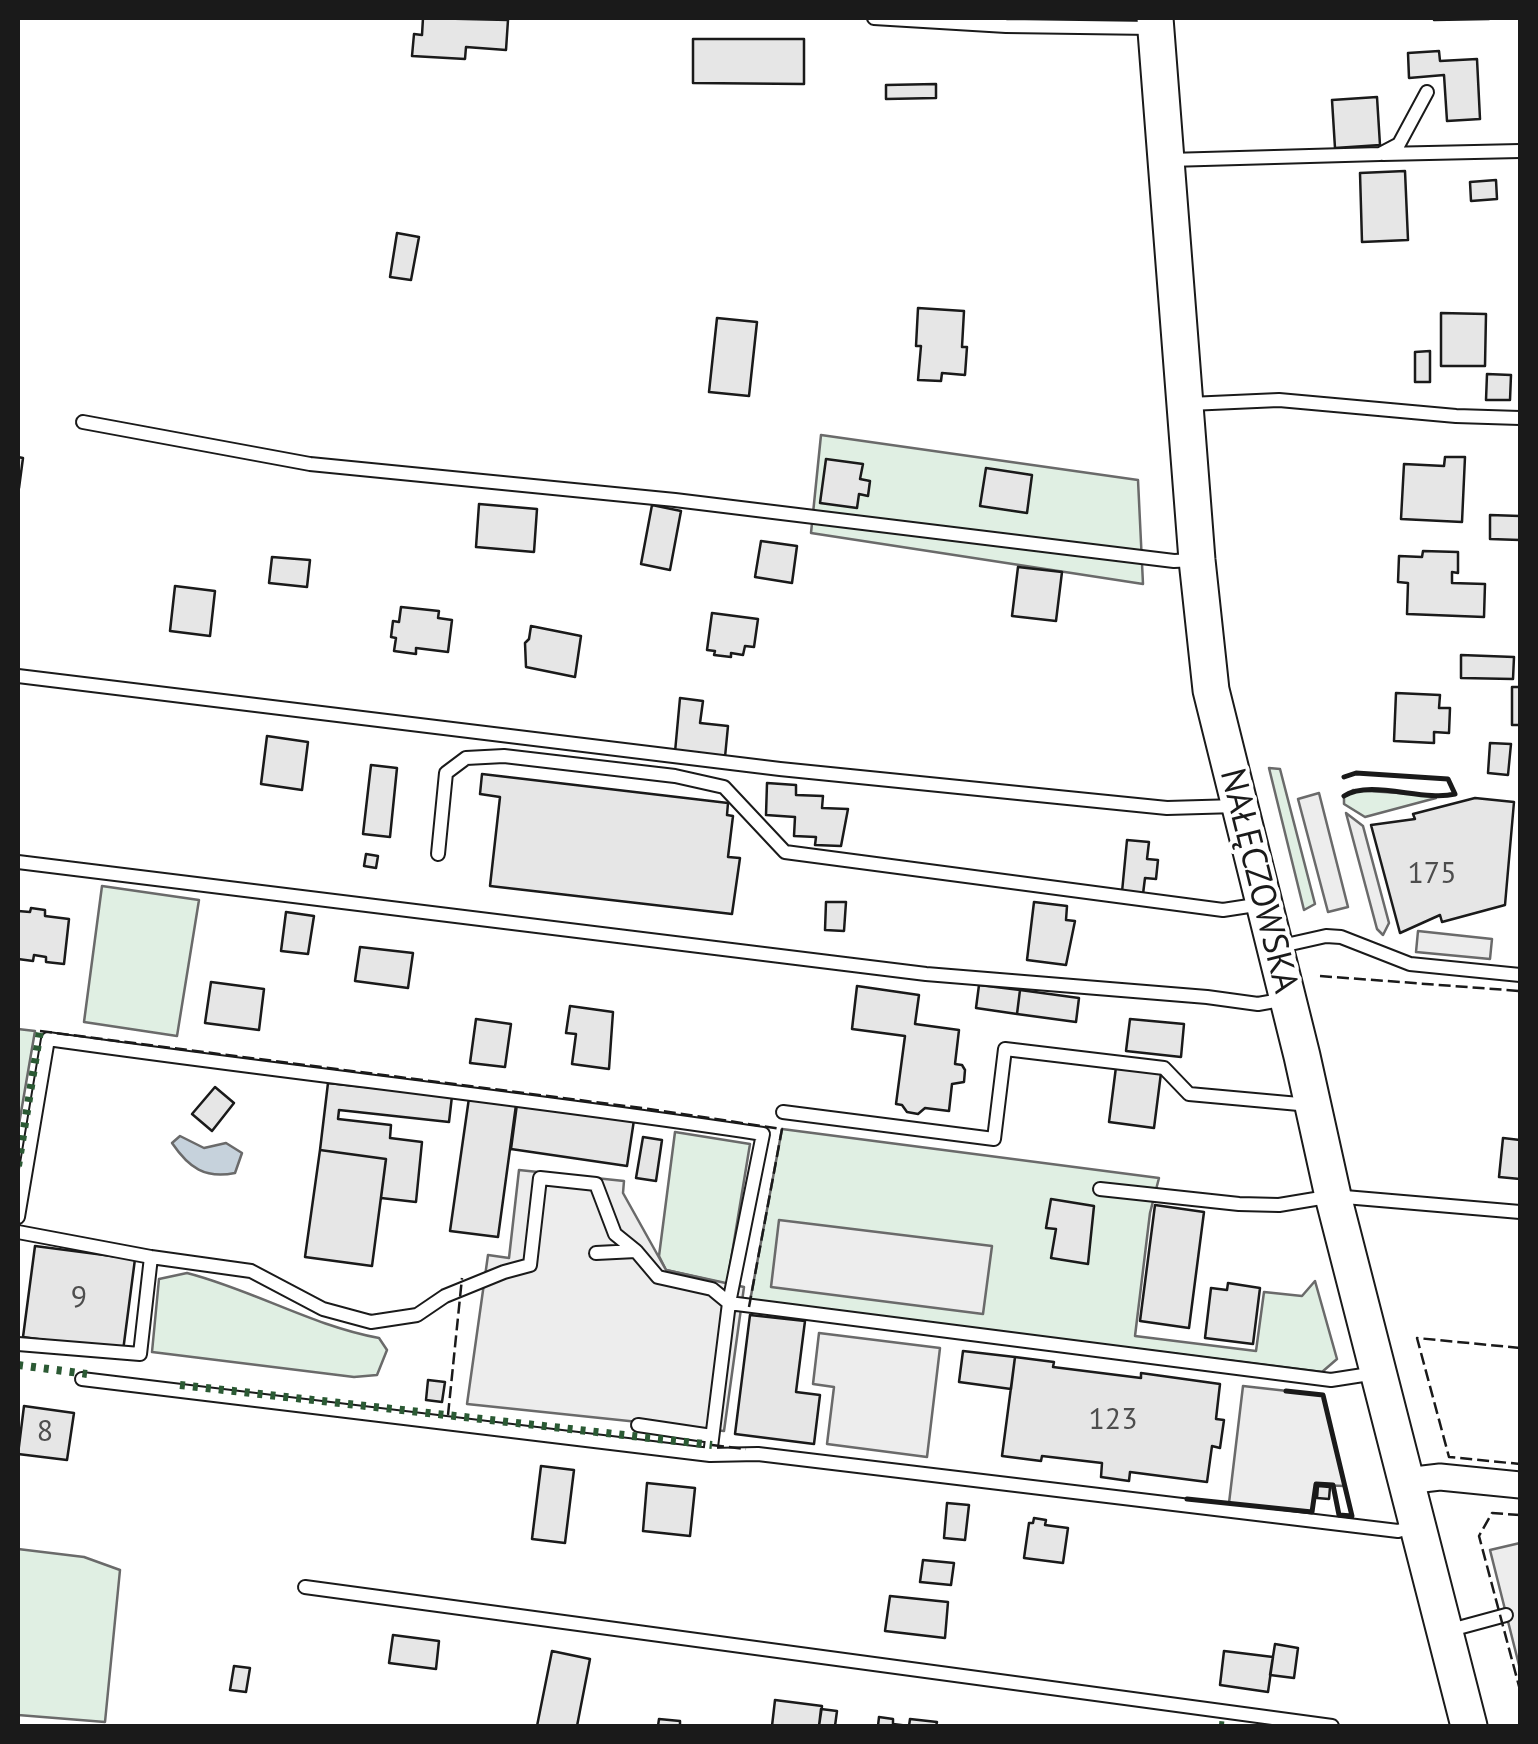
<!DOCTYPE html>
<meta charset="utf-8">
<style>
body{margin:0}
#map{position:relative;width:1538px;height:1744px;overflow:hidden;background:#fff;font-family:"PT Sans",sans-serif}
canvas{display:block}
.frame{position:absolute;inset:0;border:20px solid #1a1a1a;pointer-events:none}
</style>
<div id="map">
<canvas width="1538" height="1744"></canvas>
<div class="frame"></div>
</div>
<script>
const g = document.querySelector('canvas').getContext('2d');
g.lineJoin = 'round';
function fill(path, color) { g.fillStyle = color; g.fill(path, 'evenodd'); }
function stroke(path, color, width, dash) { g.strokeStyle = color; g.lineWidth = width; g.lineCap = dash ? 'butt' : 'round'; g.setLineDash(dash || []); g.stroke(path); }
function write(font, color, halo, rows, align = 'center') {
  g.font = font + ' "PT Sans",sans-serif'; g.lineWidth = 8; g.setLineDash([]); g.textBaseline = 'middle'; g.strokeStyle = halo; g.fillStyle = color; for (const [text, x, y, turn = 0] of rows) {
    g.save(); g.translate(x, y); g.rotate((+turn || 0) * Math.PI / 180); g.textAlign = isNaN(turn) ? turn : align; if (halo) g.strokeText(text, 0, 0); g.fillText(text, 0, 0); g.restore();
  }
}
const green = new Path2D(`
 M821,435l317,45 5,104 -332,-51z
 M1269,768l11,1 35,135 -11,6z
 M1353,790l77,5 6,3 -71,19 -21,-13v-8z
 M102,886l97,14 -22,136 -93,-14z
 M18,1029l17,2 -17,99z
 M782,1129l377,49 -9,35 -15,123 121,15 8,-59 38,4 13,-15 22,78 -15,13 -572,-71z
 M675,1132l75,12 -23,140 -61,-14 -7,-14z
 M187,1273c66,17 126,53 192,65l8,12 -10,25 -23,2 -202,-25 7,-73z
 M18,1549l66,8 36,13 -15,152 -87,-7z`);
fill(green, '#e0efe3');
stroke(green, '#6a6a6a', 2.5);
const parking = new Path2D(`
 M1319,793l29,114 -20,5 -30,-113z
 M1346,813l17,13 26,97 -6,12 -6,-6z
 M1418,931l74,8 -2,20 -74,-7z
 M519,1170l105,11 -1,12 43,77 78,17 -20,144 -257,-27 21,-149 21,3z
 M779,1220l213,26 -9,68 -212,-27z
 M819,1333l121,15 -13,109 -100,-13 7,-57 -21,-3z
 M1243,1386l80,9 22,91 -29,-1 -4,27 -83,-9z
 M1520,1543v126l-30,-119z`);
fill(parking, '#ededed');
stroke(parking, '#6a6a6a', 2.5);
const water = new Path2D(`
 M180,1136l24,12 22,-5 16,10 -7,20c-30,6 -46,-5 -63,-30z`);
fill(water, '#c6d2dc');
stroke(water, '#6a6a6a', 2.5);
const building = new Path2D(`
 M423,18l85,2 -2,30 -40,-3 -1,12 -53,-3 2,-22 8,1z
 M1434,18h55v1l-55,1z
 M693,39h111v45l-111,-1z
 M1439,51l1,10 37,-2 3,60 -33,2 -3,-46 -35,3 -1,-25z
 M936,84v14l-50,1v-14z
 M1377,97l3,48 -45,3 -3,-48z
 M1405,171l3,69 -46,2 -2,-69z
 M1496,180l1,19 -26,2 -1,-19z
 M397,233l22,4 -8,43 -21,-3z
 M918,308l46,3 -2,36h5l-2,28 -23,-2 -1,8 -23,-1 3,-34h-5z
 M1441,313l45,1 -1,52h-44z
 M717,318l40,4 -8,74 -40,-4z
 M1430,351v31h-15v-30z
 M1487,374l24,1 -1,25h-24z
 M18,457l5,1 -4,30h-1z
 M1445,457h20l-3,65 -61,-3 3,-55 40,2z
 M826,459l37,5 -3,15 10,2 -2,15 -9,-2 -2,14 -37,-5z
 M986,468l46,7 -5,38 -47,-7z
 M479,504l58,5 -3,43 -58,-5z
 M652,505l29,6 -11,59 -29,-6z
 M1490,515l30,1v24l-30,-1z
 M761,541l36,5 -5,37 -37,-6z
 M1423,551l35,1v21l-6,-1v11l33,1 -1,33 -77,-3 1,-31 -10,-1 1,-26 23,1z
 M272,557l38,3 -3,27 -38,-4z
 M1018,567l44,5 -6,49 -44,-5z
 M175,586l40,5 -5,45 -40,-5z
 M401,607l38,4 -1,7 14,2 -4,32 -32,-4v6l-22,-3 2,-13 -5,-1 2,-16 6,1z
 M712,613l46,6 -4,28 -9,-1 -2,9 -12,-2v4l-17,-2 1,-4 -8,-1z
 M531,626l50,10 -6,41 -49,-10 -1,-24 4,-4z
 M1461,655l53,2 -1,22 -52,-1z
 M1512,687h8v38h-8z
 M1396,693l44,2 -1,13h11l-1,25 -15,-1v11l-40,-2z
 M680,698l23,3 -3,22 28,3 -3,31 -50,-5z
 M267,736l41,6 -6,48 -41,-6z
 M1490,743l21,1 -3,31 -20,-2z
 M371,765l26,3 -7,69 -27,-3z
 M482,774l246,29 -1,12 6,1 -5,41 12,1 -8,56 -242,-28 10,-89 -20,-3z
 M767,783l29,2v10l27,1 -1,12 26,1 -7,37 -26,-1 1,-8 -22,-1 1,-19 -29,-2z
 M1475,798l39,4 -9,103 -63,17 -2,-7 -40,18 -29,-108 44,-6 -2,-5z
 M1127,840l22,2 -2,17 11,1 -2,19 -11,-1 -2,16 -21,-2z
 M366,854l12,2 -2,12 -12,-2z
 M826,902h20l-2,29 -19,-1z
 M1034,902l33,4 -1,14 9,1 -9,44 -39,-5z
 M31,908l14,2v6l24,3 -5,45 -18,-2v-5l-12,-2 -1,6 -15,-2v-48l12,1z
 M286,912l28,4 -6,38 -27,-3z
 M360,947l53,6 -5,35 -53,-7z
 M211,982l53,7 -5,41 -54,-7z
 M979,985l41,5 -3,24 -41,-6z
 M857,986l62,9 -4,29 44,6 -4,34 7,1 3,5 -1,12 -12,2 -3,27 -24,-3 -7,6 -11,-2 -5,-7 -6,-1 9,-68 -53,-7z
 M1020,990l59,8 -3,24 -59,-8z
 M570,1006l43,6 -4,57 -37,-5 4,-30 -10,-1z
 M476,1019l35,5 -6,43 -35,-4z
 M1130,1019l54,5 -3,33 -55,-6z
 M1116,1067l45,6 -7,55 -45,-6z
 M328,1083l124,13 -3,26 -110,-12 -1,9 53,6 -1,13 32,4 -6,60 -35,-4 5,-39 -66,-9z
 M215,1087l19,16 -22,28 -20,-17z
 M469,1098l47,7 -18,132 -48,-6z
 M517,1104l117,16 -7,46 -116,-17z
 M643,1137l19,3 -6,41 -20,-3z
 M1503,1138l17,2v39l-21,-2z
 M320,1150l66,9 -14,107 -67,-9z
 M1051,1199l43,7 -6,58 -37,-6 5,-29 -10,-1z
 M1155,1205l49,7 -15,116 -49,-7z
 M35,1246l100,13 -12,92 -100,-14z
 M1228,1283l32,5 -7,56 -48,-6 6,-50 16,2z
 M750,1315l55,6 -9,71 24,3 -6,49 -79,-10z
 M963,1351l52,6 -4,32 -52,-7z
 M1015,1357l39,5 -1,5 88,11v-5l79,11 -4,35 8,1 -4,28 -8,-2 -5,36 -77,-10 -1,9 -28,-4 1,-14 -60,-7 -1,5 -39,-5z
 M428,1380l17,2 -3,20 -16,-2z
 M24,1406l50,7 -7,47 -49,-6z
 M541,1466l33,4 -9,73 -33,-4z
 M647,1483l48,5 -5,48 -47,-5z
 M1318,1486l12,1 -1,12 -12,-1z
 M947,1503l22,2 -4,35 -21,-2z
 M1034,1518l12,2 -1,5 23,3 -5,35 -39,-5 5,-35h4z
 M923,1560l31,3 -3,22 -31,-3z
 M890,1596l58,6 -3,36 -60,-7z
 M393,1635l46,6 -3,28 -47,-6z
 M1275,1644l23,4 -4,30 -24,-3z
 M552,1651l38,8 -13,67h-40z
 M1224,1651l49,6 -5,35 -48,-7z
 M234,1666l16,2 -4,24 -16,-2z
 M775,1700l47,6 -3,20h-47z
 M821,1709l16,2 -2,15h-16z
 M879,1717l14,2v5l16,2 1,-7 27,3 -1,4h-58z
 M659,1719l21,2v5h-22z`);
fill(building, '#e6e6e6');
stroke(building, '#1a1a1a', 2.5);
const service = new Path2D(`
 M874,18l132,8 147,2
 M1383,154l137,-3
 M1169,160l211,-6 19,-10 28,-52
 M1189,404l90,-4 177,16 64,2
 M83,422l227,42 365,36 499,61 21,-1
 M18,676l762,93 387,39 70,-2
 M438,854l8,-81 20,-15 38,-2 171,20 49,11 61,65 438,58 39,-6
 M18,862l908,112 281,23 51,7 28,-5
 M1277,947l49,-11 15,1 69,27 110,11
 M783,1112l211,27 11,-90 159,19 25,26 121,11
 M1100,1189l139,15 40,1 54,-9 187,16
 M18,1217l30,-178c238,34 478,59 715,95l-34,169 -17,-14 -54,-12 -22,-26 -40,2
 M18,1232l133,25 100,14 72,38 48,13 46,-7 28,-19 59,-24 26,-7 10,-87 56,6 19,50 21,17
 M18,1344l122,10 11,-97
 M82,1379l628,76 48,-1 640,77 17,-5
 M638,1425l74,11
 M710,1455l19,-152 602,77 45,-7
 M305,1587l1027,139
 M1447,1631l59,-16`);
const minor = new Path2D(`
 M1406,1481l34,-4 80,8`);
const secondary = new Path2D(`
 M1155,18l42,542 14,130 91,366 31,140 136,530`);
stroke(service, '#1a1a1a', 16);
stroke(minor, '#1a1a1a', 29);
stroke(secondary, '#1a1a1a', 39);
stroke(service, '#fff', 12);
stroke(minor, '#fff', 25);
stroke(secondary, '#fff', 35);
stroke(new Path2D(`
 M18,1166l22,-135
 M18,1365l69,9
 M180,1385l532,60
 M1219,1725l11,1`), '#2b5a34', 8, [5, 8]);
stroke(new Path2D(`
 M1320,976l200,15
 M40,1031l609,78 133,20 -33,178
 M1520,1348l-103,-10 32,119 71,7
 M448,1415l14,-137
 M712,1445l34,4
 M1520,1515l-28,-2 -13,23 41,154`), '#1a1a1a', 2.5, [12, 5]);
stroke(new Path2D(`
 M1344,796c27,-17 79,6 111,-2l-7,-15 -92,-6 -12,4
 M1187,1499l125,13 4,-28 17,1 6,30 13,1 -29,-121 -37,-4`), '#1a1a1a', 5);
write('30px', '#4d4d4d', null, [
 ["175",1432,874],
 ["9",79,1298],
 ["123",1113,1420],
 ["8",45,1432]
]);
write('35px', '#1a1a1a', '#fff', [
 ["NAŁĘCZOWSKA",1258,881,76]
]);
</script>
